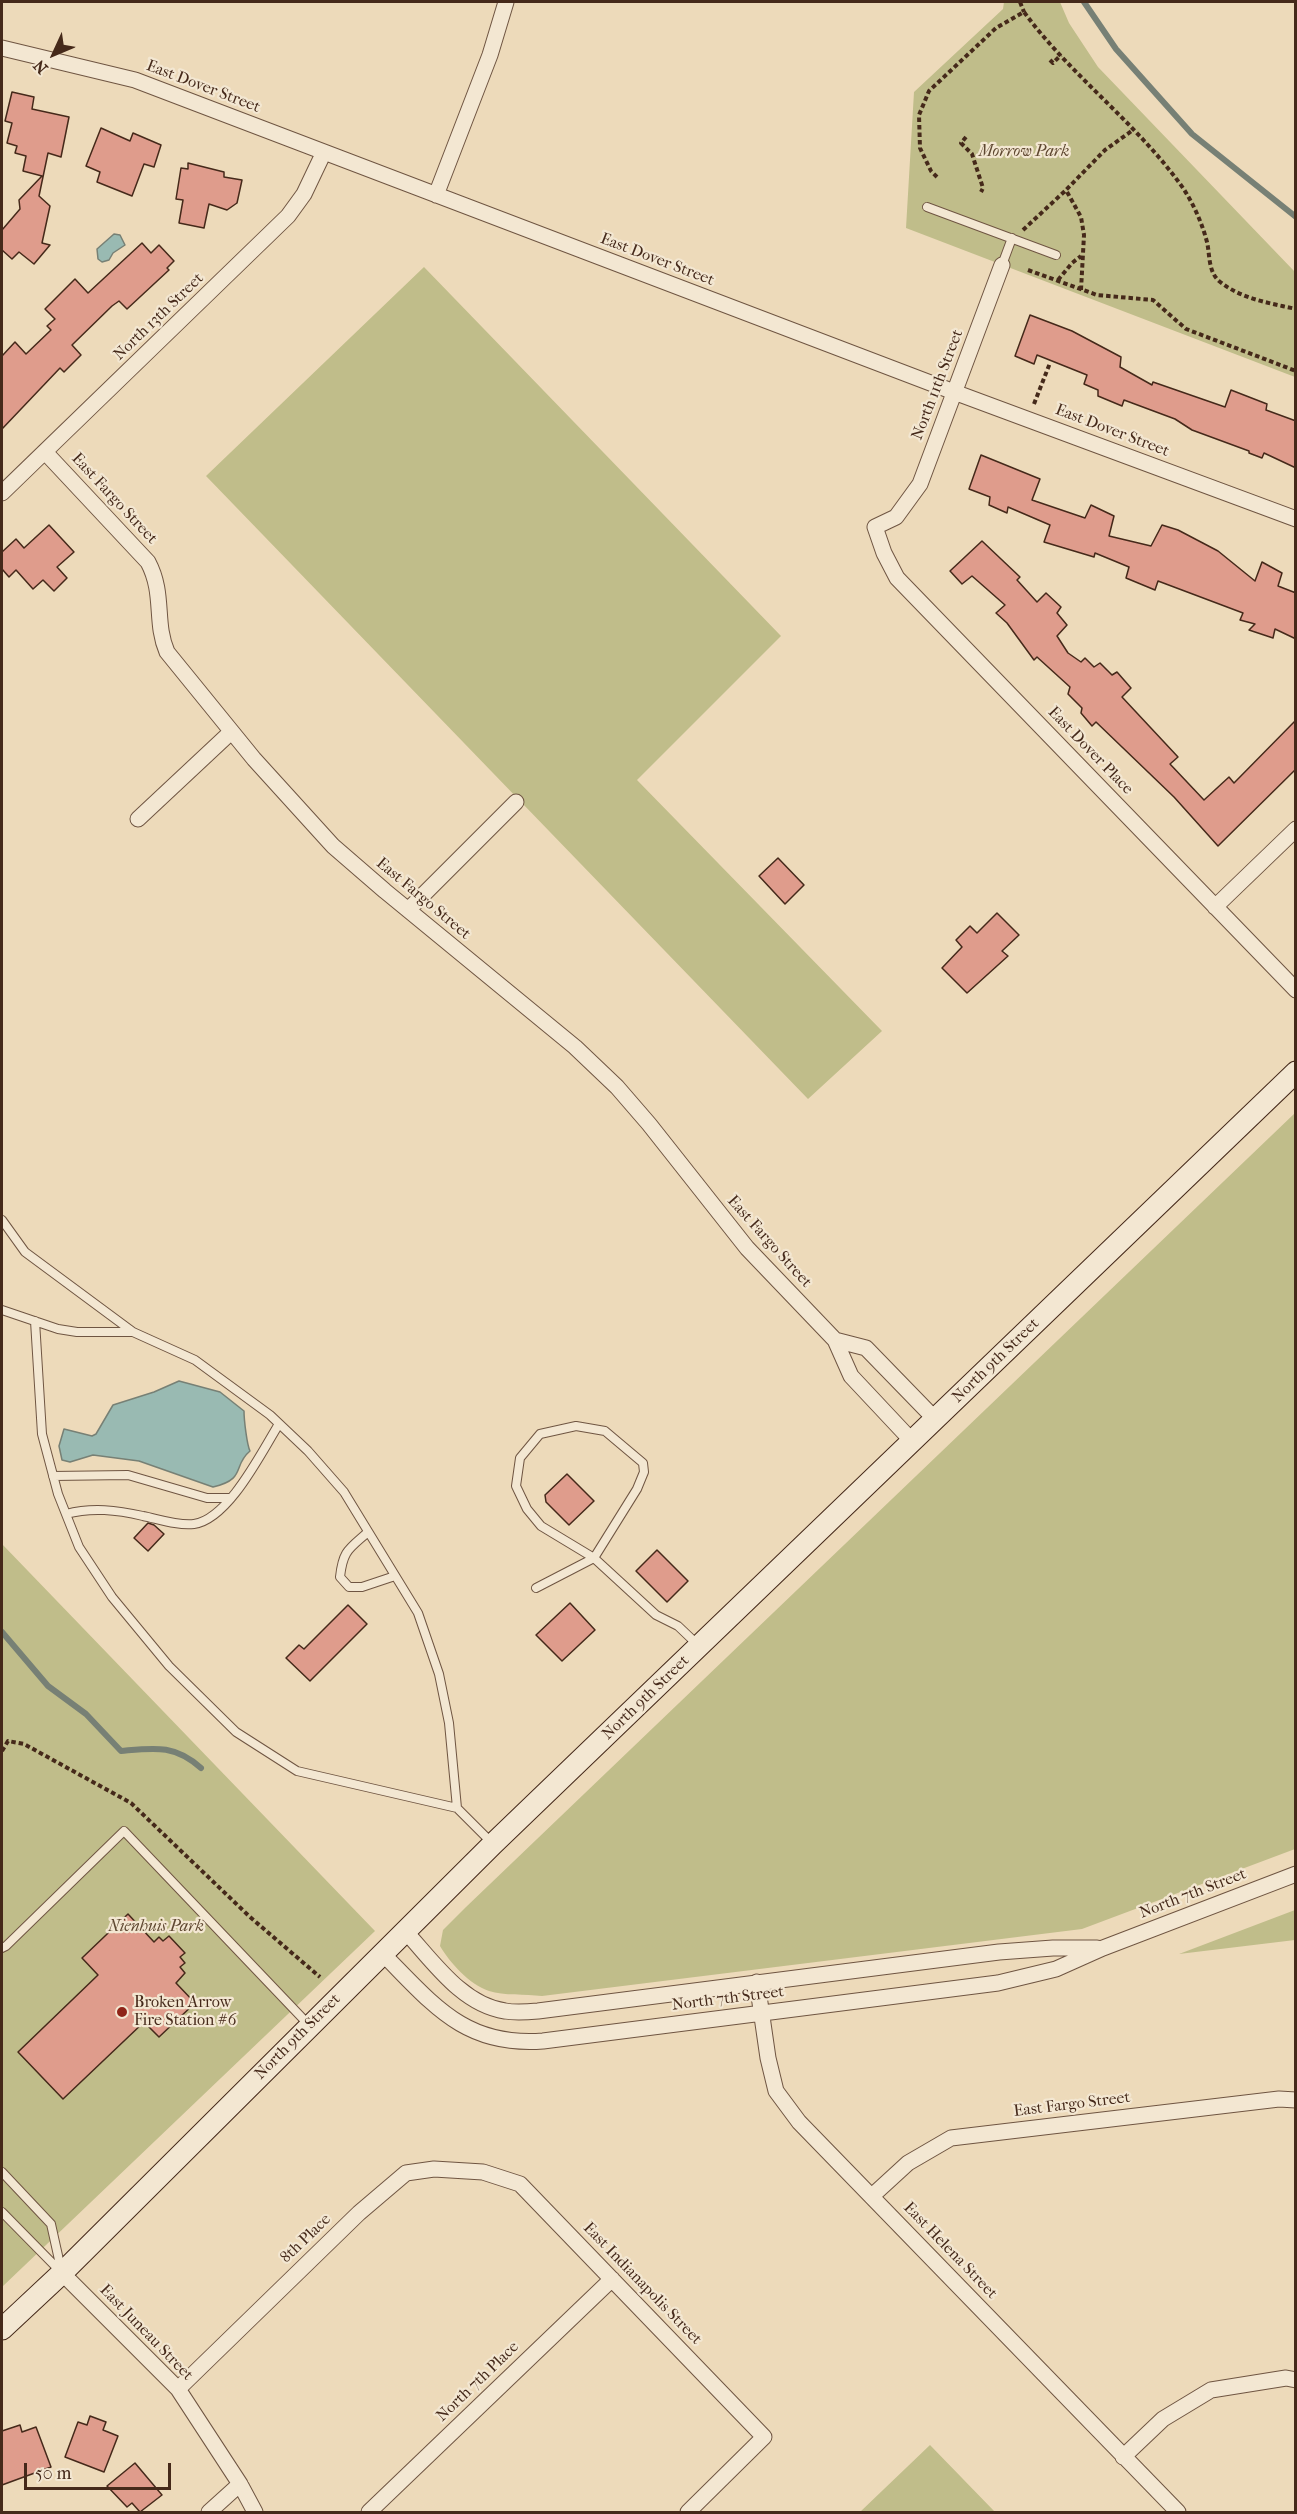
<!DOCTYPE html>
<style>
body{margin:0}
#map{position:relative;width:1297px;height:2514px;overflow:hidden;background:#eddaba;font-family:"IM FELL French Canon",serif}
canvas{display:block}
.frame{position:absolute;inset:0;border:3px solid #45291a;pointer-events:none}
.north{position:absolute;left:24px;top:24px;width:60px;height:60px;-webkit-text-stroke:4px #f3e7d2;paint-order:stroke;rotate:226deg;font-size:16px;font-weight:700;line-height:24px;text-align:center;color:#45291a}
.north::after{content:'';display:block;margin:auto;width:21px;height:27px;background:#45291a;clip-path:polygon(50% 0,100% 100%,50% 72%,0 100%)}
.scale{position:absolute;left:24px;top:2463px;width:147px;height:27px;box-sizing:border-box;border:3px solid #45291a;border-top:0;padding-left:8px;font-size:18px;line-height:21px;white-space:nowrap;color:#45291a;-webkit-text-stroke:4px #f3e7d2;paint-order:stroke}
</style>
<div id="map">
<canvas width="1297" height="2514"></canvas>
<div class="frame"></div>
<div class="north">N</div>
<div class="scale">50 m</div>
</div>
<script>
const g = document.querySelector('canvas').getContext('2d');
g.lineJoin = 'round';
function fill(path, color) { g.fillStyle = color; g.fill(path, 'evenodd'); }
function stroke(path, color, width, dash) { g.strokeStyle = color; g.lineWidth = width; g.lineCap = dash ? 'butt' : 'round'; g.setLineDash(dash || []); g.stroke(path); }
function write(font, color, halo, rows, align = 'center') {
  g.font = font + ' "IM FELL French Canon",serif'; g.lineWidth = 4.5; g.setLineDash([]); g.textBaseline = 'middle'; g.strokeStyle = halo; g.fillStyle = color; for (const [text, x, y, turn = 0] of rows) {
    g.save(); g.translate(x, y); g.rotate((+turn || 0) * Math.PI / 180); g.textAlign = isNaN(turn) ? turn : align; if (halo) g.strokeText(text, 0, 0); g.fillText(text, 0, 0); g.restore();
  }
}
fill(new Path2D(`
 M1004,2h56l9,21 29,44 197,205v105l-389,-149 8,-136 89,-83z
 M424,267l357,369 -144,144 245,251 -74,68 -602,-623z
 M1295,1113v736l-213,80 -540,67c-17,-2 -38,0 -53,-5 -20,-7 -39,-28 -49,-45l3,-16 23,-23z
 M2,1544l373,387 -373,356z
 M1295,1910v30l-116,14z
 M930,2445l65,67h-135z`), '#c0bd8a');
const water = new Path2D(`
 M114,234l6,1 5,10 -12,8 -4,7 -7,2 -4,-3 -1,-10z
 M179,1381l41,11 24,19c0,9 3,34 6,40 -18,15 -3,28 -37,36l-74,-26 -46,-6 -23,7 -8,-2 -3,-14 5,-17 28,7 4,-2 17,-29 41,-13z`);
fill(water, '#99bab2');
stroke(water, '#778075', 1.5);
stroke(new Path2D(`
 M1084,2l32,47 76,85 104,83
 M2,1632l46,54 38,28 35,37c33,-3 53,-7 80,17`), '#778075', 6);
const building = new Path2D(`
 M12,92l22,5 -2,12 37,8 -8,40 -13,-4 -9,43 11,10 -8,37 8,2 -16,19 -15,-12 -7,7 -10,-9v-20l18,-21 -1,-9 23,-24 -19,-5 3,-15 -11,-3 2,-7 -10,-3 5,-20 -7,-2z
 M101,128l29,13 3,-8 28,12 -7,22 -10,-3 -12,32 -35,-14 3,-10 -14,-6z
 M188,163l36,9v5l18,3 -5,23 -10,7 -18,-6 -5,24 -25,-5 4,-23 -7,-1 5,-31 7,1z
 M142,243l9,10 8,-8 15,16 -7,7 2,2 -42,39 -8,-8 -7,5 -40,39 9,10 -17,17 -4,-4 -58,61v-73l13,-14 11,12 25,-24 -4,-4 8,-7 -10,-10 30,-30 13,14z
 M1030,315l42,16 49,26 -1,10 32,18 1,-3 72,25 6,-17 36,14 -1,6 30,11v47l-32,-15 -2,5 -13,-5v-2l-57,-21 -17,-11 -51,-19 -2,6 -24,-10v-6l-14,-6 3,-9 -50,-20 -3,9 -19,-8z
 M981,455l59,24 -8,21 53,18 6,-13 23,11 -5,20 42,10 11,-21 16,5 40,21 37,30 7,-19 20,11 -4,13 18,7v46l-21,-10 -2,9 -24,-8 6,-6 -15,-4 3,-7 -85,-32 -3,9 -29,-12 3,-11 -34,-14 -1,4 -50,-15 6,-17 -42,-18 -1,6 -18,-8 1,-8 -21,-8z
 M49,525l25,27 -17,15 10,11 -13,13 -11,-11 -10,9 -17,-19 -7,7 -7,-8v-17l14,-13 8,9z
 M982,541l38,36 -3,3 20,22 9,-9 15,14 -4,6 10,12 -10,11 11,17 13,9 4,-4 9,9 6,-4 12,12 5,-3 14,16 -9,9 56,60 -8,7 34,36 25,-23 5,6 62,-63v49l-78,77 -44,-49 -78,-75 -4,4 -11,-13 1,-5 -14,-14 2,-7 -33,-30 -3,3 -27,-37 -11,-10 9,-8 -33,-29 -10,8 -12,-13z
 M778,858l26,27 -19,19 -26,-28z
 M997,913l22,22 -17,16 6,5 -41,37 -25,-25 20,-21 -6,-7 14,-14 7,7z
 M567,1474l27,27 -25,24 -23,-23 -1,-7z
 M148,1523l6,2 10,9 -16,17 -14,-13z
 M657,1550l31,31 -21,21 -31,-31z
 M570,1603l25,27 -33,31 -26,-26z
 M348,1605l19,19 -57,57 -24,-23 13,-13 5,4z
 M128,1914l26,28 5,-5 4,4 6,-5 16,17 -5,4 5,6 -5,4 5,6 -9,10 19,20 -36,34 -15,-15 -81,77 -45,-47 80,-77 -16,-17z
 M90,2416l16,6 -3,8 15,6 -14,36 -39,-15 13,-35 9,3z
 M20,2425l2,7 14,-5 15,40 -49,18v-54z
 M135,2463l27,32 -22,17 -8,-9 -5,4 -20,-21z`);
fill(building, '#df9c8c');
stroke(building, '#45291a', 1.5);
const lane = new Path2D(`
 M927,207l129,48
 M1002,265l10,-27
 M2,1220l23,32 108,80 62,28 75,55 38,36 36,41 74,121 21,61 10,49 8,85 35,35
 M2,1310l56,19 19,3h56
 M35,1321l7,113 16,60 21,53 33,50 57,69 67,66 61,39 160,37
 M53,1476l75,-1 79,23h24
 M66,1514c26,-7 51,-4 77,2 15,3 35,10 51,8 35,-5 68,-73 85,-100
 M368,1532c-19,17 -25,18 -28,45l9,10h13l33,-11
 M536,1588l58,-30 43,-69 7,-17 -1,-9 -38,-32 -29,-5 -36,8 -20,24 -4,28 11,23 14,17 53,32 62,57 22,11 21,20
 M2,1948l4,-2 118,-115 184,193
 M2,2172l49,52 10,45
 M2,2212l60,61`);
const street = new Path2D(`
 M2,48l133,32 819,312 342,127
 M436,195l54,-140 16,-53
 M1002,265l-82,219 -24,33 -21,10 9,26 13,25 399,412
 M45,452l103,110c17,32 6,60 19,90l87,107 79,87 52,45 190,156 42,40 32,37 98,124 88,92 16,36 61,65
 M2,493l286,-277 16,-22 20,-42
 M138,819l93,-87
 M1215,907l81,-78
 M408,910l108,-108
 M835,1340l31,8 69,71
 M405,1931c27,29 57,74 100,80 11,2 22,1 33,0l461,-59 54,-4h44
 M382,1953c51,51 82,94 161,88l455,-58 58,-14 47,-21 193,-74
 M757,1982l11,76 8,33 23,31 379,390
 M872,2196l36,-33 43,-25 328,-39 17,1
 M62,2273l116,116 62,95 15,28
 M178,2389l181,-176 47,-40 28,-4 49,3 37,12 244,253 -76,75
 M1123,2457l40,-38 48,-29 75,-12 10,2
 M209,2512l31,-28
 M369,2512l243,-233`);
const secondary = new Path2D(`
 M2,2329l60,-56 431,-429 803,-772`);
stroke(lane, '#6f5542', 10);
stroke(street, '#6f5542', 17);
stroke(secondary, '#45291a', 23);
stroke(new Path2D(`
 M1020,2l4,10
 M1050,60l3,3 8,-8
 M966,137l-5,6 11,11 11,34 -2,4
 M937,177l-6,-6 -11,-23 -1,-33 10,-24 67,-63 28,-16c47,64 113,111 159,176 11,17 19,35 24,54 3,13 1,29 12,39 22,18 50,22 77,28
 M1023,230l43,-40
 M1028,270l69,25 56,5 33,29 110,42
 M1058,280l14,-17 9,-7
 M1081,290l3,-55 -3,-18 -15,-27 39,-40 28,-20
 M1034,404l16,-41
 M2,1751l6,-10 16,3 107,59 119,114 70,60`), '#45291a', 4, [4.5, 3]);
stroke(lane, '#f3e7d2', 8);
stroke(street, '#f3e7d2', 15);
stroke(secondary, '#f3e7d2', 21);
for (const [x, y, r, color] of [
 [122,2012,6,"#8f2418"]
]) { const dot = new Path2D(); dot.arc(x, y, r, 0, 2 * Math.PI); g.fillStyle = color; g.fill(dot); stroke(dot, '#f3e7d2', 2); }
write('16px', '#45291a', '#f3e7d2', [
 ["East Dover Street",203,87,21],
 ["East Dover Street",657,260,21],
 ["North 13th Street",159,317,-44],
 ["North 11th Street",938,385,-69],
 ["East Dover Street",1112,431,21],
 ["East Fargo Street",114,499,47],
 ["East Dover Place",1090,751,46],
 ["East Fargo Street",423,899,40],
 ["East Fargo Street",769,1242,48],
 ["North 9th Street",996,1361,-44],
 ["North 9th Street",646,1698,-44],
 ["North 7th Street",1193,1894,-21],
 ["North 7th Street",728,1999,-7],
 ["North 9th Street",298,2037,-45],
 ["East Fargo Street",1072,2105,-7],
 ["8th Place",306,2239,-44],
 ["East Helena Street",950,2251,46],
 ["East Indianapolis Street",642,2284,46],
 ["East Juneau Street",146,2333,46],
 ["North 7th Place",478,2382,-44]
]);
write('italic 16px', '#5e4730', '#f3e7d2', [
 ["Morrow Park",1024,152],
 ["Nienhuis Park",156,1927]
]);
write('16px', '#45291a', '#f3e7d2', [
 ["Broken Arrow",134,2003],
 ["Fire Station #6",134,2021]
], 'left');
</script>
